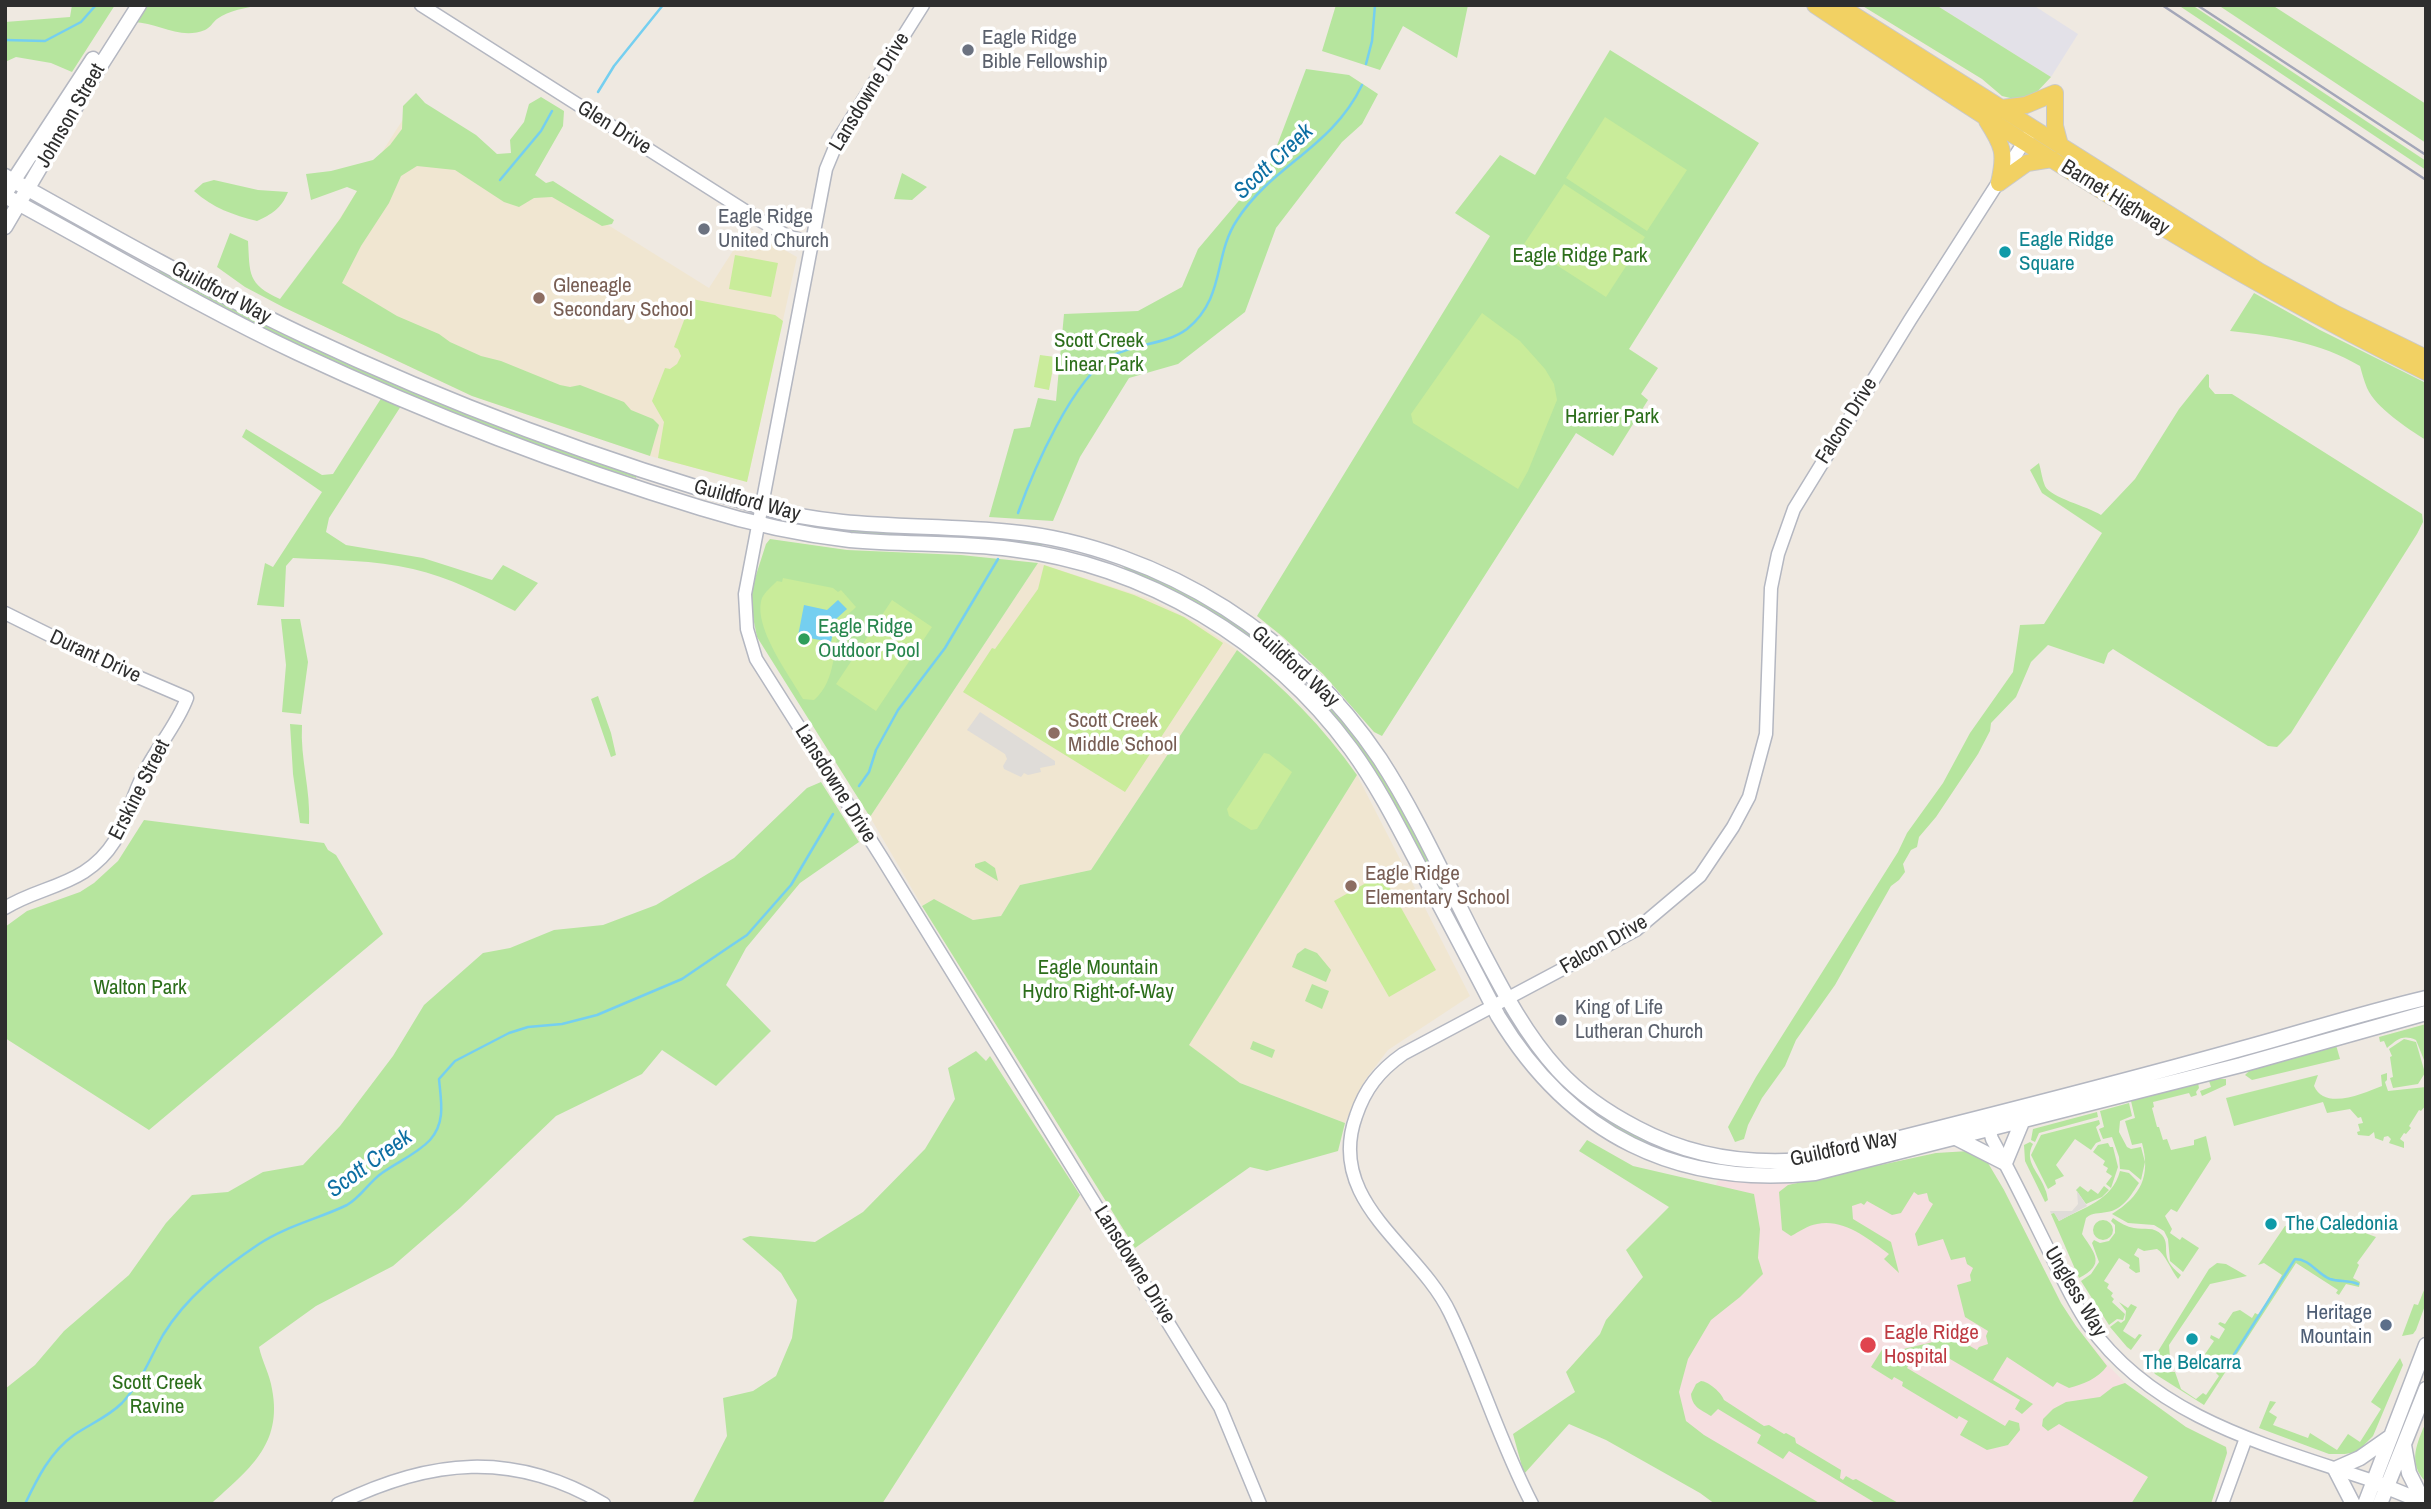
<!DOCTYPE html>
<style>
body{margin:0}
#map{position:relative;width:2431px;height:1509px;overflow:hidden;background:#efe9e1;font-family:"Archivo Narrow",sans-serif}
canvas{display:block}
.frame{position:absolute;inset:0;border:7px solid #2e2e2e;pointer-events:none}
</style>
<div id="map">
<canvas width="2431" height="1509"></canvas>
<div class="frame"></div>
</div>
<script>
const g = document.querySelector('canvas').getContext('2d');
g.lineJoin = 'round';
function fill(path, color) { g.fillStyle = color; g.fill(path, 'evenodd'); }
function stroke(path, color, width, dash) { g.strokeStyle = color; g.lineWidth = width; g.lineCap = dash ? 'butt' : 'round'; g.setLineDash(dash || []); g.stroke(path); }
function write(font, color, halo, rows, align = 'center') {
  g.font = font + ' "Archivo Narrow",sans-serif'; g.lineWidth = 7; g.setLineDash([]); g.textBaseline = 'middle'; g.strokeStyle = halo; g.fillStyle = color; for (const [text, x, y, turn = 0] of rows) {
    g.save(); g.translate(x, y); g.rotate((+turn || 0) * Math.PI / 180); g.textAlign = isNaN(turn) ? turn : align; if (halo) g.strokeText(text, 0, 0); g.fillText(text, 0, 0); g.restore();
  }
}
fill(new Path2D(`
 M1936,5h97l45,29 -27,43z`), '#e3e1e8');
fill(new Path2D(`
 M409,110l127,70 173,108 38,-59 50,28 -50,225 -97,-26 -178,-60 -189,-89z
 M1038,563l112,36 48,25 39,26 -146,220 -71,15 -19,31 -28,4 -39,-21 -12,7 -52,-89z
 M1357,775l113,221 -82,54 -23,30 -20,43 -105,-40 -52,-38z`), '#f0e6d1');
fill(new Path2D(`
 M1969,1151l19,12 16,27 57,113 15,23 30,37 19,20 34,26 27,18 40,20 1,6 -16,51h-496l-105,-76 108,-248 107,-4 111,-23z`), '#f5dfe0');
fill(new Path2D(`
 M72,5h43l-43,67 -21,-9 -35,-6 -11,5v-40l65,-5z
 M146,5h114c-14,3 -31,5 -43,14 -4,3 -7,9 -12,11 -25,10 -47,-7 -71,-8z
 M1336,5h132l-11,53 -54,-32 -23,44 -58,-19z
 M1861,5h75l115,72 -16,17 -17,6 -16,-4 -20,-17z
 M2178,5h14l234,156v9z
 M2218,5h54l154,99v39z
 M1610,50l149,93 -130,206 29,19 -17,26 7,6 -35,56 -37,-23 -194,303 -8,-4 -51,-58 -40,-37 -26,-21 233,-380 -35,-23 45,-58 35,20z
 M1306,69l43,6 29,19 -16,30 -20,18 -66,86 -31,84 -67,52 -49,14 -49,79 -27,64 -64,-4 25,-88 16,-2 8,-29 18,3 8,-87 74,-3 44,-24 16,-38 72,-85z
 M416,93l9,10 51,32 21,19 14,-1 -1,-13 14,-18 5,-18 12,-7 23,14 -1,15 -28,49 11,8 7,-2 61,39 -2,4 -10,2 -50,-29 -18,1 -15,9 -15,-5 -49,-32 -38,-4 -16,10 -12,27 -28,43 -19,37 55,33 42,18 11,8 31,14 20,5 59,24 10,2 10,-2 44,17 7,8 22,9 6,6 -9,31 -178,-60 -189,-89 -38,-20 -28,-20 13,-34 18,8c2,33 -1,43 32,58l60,-80 17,-28 -10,-4 -36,13 -5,-26 25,-3 42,-11 17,-15 12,-16 1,-23z
 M902,173l25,14 -15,13 -18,-1z
 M214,180l44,10 30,2c-7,17 -16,22 -31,29 -24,-6 -44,-13 -63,-30l9,-8z
 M160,270c86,44 171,87 260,125 71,30 144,54 217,79l-1,4c-31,-8 -61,-20 -91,-30 -135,-46 -262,-108 -386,-176z
 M2254,293l66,37 106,53v57c-19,-12 -50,-32 -59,-52 -3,-7 -5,-15 -7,-22 -41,-24 -83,-30 -130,-35z
 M2207,374l2,1v12l6,7h17l190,120 1,8 -6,12 -126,199 -14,14 -9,-1 -155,-97 -5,4 -4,11 -56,-19 -17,17 -15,35 -25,26 -1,8 -12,23 -42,63 -17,20 -2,10 -6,3 -8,14 2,8 -6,8 -8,6 -56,99 -39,55 -11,26 -23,32 -14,27 -4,14 -9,3 -7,-15 28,-50 142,-225 9,-19 36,-50 27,-50 43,-61 7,-47 24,-1 58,-91 -60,-40 -12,-23 9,-7c2,7 3,16 6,23 6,12 42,20 56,29l34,-36 44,-70z
 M382,397l19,9 -72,112 -3,14 20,13 77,13 69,22 11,-15 35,18 -23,28c-32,-16 -66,-34 -102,-42 -39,-9 -80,-9 -120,-11l-7,8 -2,41 -27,-2 8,-42 8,4 49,-75 -80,-55 4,-8 76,46 11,-1z
 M831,530l122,2 90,10 -1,3h-23l-188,-13z
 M770,539l77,11 114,5 77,8 -168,254 -113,-180 -8,-40 17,-53z
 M1122,564l67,29 51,31 65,54 -5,5 -167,-108 -12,-10z
 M281,619h19l8,43 -7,52 -19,-2 4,-47z
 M1237,650c47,37 86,77 120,125l-168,270 51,38 105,40 -7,28 -71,20 -17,-4 -115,81 -213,-342 12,-7 39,21 28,-4 19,-31 71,-15z
 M1320,693c71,79 110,169 157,262l-162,-256z
 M598,696l13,37 5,22 -5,2 -20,-58z
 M290,724l12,1c-2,34 9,65 7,99l-9,-1 -7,-49z
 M821,782l38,60 -59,41 -54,65 -20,37 45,46 -55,55 -54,-36 -20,24 -86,42 -96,92 -67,58 -77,40 -57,41c3,14 11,28 13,42 11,56 -24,81 -61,115h-206v-115l30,-24 29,-34 65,-56 37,-52 26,-28 36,-3 35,-20 40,-7 37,-39 53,-70 31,-51 59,-52 27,-5 44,-18 49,-5 53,-20 78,-47 73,-70z
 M144,820l180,23 4,7 8,5 47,79 -234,196 -144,-92v-111l22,-16 53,-19 14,-9 24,-22z
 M985,861l10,7 3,13 -23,-14v-3z
 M1305,948l12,5 14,17 -5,12 -34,-15 5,-13z
 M1312,984l17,7 -7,18 -17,-8z
 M2426,1004v2l-119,35 -1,-4z
 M2426,1024v41l-10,-25c-14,-6 -19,0 -29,8l-3,-7 -4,1 -1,-5z
 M2404,1039l12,3 9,31 -7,11 -25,4 -3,-10 3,-1 -3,-20 2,-1 -3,-7z
 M1253,1041l22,9 -3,8 -22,-9z
 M2336,1045l4,14 -88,21 -7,-5 6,-6z
 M976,1051l10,10 4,-5 90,139 -198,309h-190l35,-68 -4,-38 30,-7 23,-15 16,-38 5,-38 -16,-27 -39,-34 8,-3 65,6 48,-30 62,-63 30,-50 -7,-31z
 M1536,1057l18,19 134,81c-43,-6 -82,-31 -116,-58 -14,-11 -25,-28 -36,-42z
 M2387,1073v7l-2,2 3,9 38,-4 -2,16 2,2 -5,6 -2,-1 -10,16 2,2 -5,6 -2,-1 -4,6 4,3v6l-15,-5 2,-4 -3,-3 -4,1 -1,4 -8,-3 -1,-6 -5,4 -11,-1 -1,-3 3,-1 -2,-7 5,-1 -2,-6 -3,1 -8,-9 -23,4 -4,-11 -89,24 -8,-28 92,-23 -4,11c11,25 50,7 68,0l-1,-11z
 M2219,1079h7v6l-24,11 -2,-5 11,-4 -2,-6z
 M2198,1083l1,5 -3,4 1,3 -6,2 -2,-4 -36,9 1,5 -2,1 5,19h2l4,13 4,-1 4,11 23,-5v-5l12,-4 5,23 -34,53 -6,-3 -6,7 7,13 -2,4 10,7 2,-3 17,11 -16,24 -13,-11 -2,-22 -4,-8 -10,-6 -26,-2 -16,-9c29,-18 39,-38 30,-71l-10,2 -7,-24 10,-3 -4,-17z
 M2129,1103l3,13 -12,5 -1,11 8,15 4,2 10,-2 4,15 -4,18 -12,-10 -9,-1 -1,-12 -7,-20 -9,2 -4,-10 5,-2 -4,-16z
 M2097,1112l1,5 -59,16 -4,9 -4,-2 2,-11z
 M2099,1120l1,4 -4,3 5,14 -5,2 -5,7 -16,-11 -19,26 8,11 -9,4 1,4 -8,5 -17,-34 10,-20z
 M1587,1140l46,26 121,28 6,35 -2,29 5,16 -23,23 -29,23 -23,39 -9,33 7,29 18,14 117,69h-106l-15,-11 -94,-53 -37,-16 -45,50 -11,-40 62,-42 -9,-20 34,-38 6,-14 37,-43 -17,-27 43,-43 -90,-56z
 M2030,1142l3,2c-10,18 7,29 12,45 2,4 2,7 3,11l-3,2 -20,-41 -1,-16z
 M2108,1143l2,4h3l5,20 -7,21 -5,-4 6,-8 -6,-4 2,-4 -5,-3 2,-4 -12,-9 5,-7z
 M1969,1151l19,12 16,27 57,113 15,23 31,40c-9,13 -24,18 -38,22l-12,-6 -4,5 -46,-30 -14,23 40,24 -11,10 -7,-5 5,-9 -87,-51 -5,8 -11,-6 -10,17 98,58 4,-6 10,3 1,7 -12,15 -21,5 -27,-15 8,-14 -9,-5 -2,3 -55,-33 1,-4 -9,-5 -2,3 -21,-13 12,-19 6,-2 2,6 63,-15 23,13 2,-3 9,-3 -2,-8 2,-5 -23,-14 -8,-32 14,-4 -1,-6 3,-7 -6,-4 -2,-7 -14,3 -8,-21 -25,7 -3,-12 18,-30 -4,-3 -2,-8 -9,2 -4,-3 -13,21 -9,2 -25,-14 -3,4 -3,-2 -9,3 1,13 38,23 8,31 -15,-14 5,-5c-20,-15 -46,-36 -72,-30 -9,1 -18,8 -26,12l-9,-6 -3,-38 9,-7 148,-32z
 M2120,1171l9,2 10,10c-8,12 -16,27 -32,29 -9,2 -14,0 -21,6l-4,16c13,20 24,30 -3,44l-28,-64 3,-2 5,9c25,-14 53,-20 61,-50z
 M2080,1186l8,6 3,-3 7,5 6,-8 5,4 -7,7 -16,7 -10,-14z
 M2113,1218c7,5 14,9 21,10 10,2 20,-2 28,7 10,12 -5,21 19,40l-3,4c-7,-9 -13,-25 -21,-30l-13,2 -6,-3 -4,7 5,3 1,14 -4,1 -7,-5 1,-3 -11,-7 -15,23 5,3 -2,4 6,5 -2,3 3,3 -2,3 13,12 -2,6 -6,-1 -8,6 -28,-44 10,-7 8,-12 -7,-19 2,-3 6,3 9,-2 6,-8v-8l-4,-4z
 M2324,1218l52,19 -19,26 2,2 -6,13 7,4 -1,5 -13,-3 -7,11 -3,-2 2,-3 -42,-27 -92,142 -49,-31 -4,-6 1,-7 57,-92 8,-6 9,1 21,12 -37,8 -41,61 2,27h4l6,17 15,10 7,-6 3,2 13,-19 -3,-3 3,-4 -12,-8 -2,-7 9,-13 -4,-3 1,-3 8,4 6,-10 -7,-5 2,-2 5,2 8,-12 7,-2 12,8 3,-5 4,2 23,-40 -18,-12 -6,2 3,-4 24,-35z
 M2093 1230a10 10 0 1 1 20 0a10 10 0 1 1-20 0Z
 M2426,1285v18l-10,27 -3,4 -11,2 12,-32 4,1z
 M2119,1302l9,6 3,-4 6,3 -14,24 12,8 4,-5 3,1 -11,15 -4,-3 -17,-20 8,-6 3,2 4,-3 1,-9z
 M2400,1358l3,7 -30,71 -16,16 -12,2h-16l-70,-26 11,-27 6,1 -7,10 8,5 -4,8 35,13 2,-5 27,17 11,-16 12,8 21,-33 -10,-7z
 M1701,1381c7,0 21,12 23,19l40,26 5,-1 15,9 2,-1 9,5 1,5 45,27 -1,8 3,2 3,-4 7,4 3,-1 44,25h-23l-88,-53 -6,8 -26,-16 4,-8 -43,-26 -7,7c-10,-6 -19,-9 -20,-22l5,-10z
 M2125,1383l61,44 40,20 1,6 -16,51h-80l17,-27 -89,-53 -11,7 -6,-5 1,-7 10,-10 13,-7 34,-5 13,-10z
 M2426,1422v60c-19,-19 -9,-39 0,-60z`), '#b6e59e');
fill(new Path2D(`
 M1605,117l82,53 -40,61 -81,-53z
 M1564,184l81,53 -39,60 -82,-53z
 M735,255l43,8 -7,34 -42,-8z
 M692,299l83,16 8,6 -36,161 -89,-24 6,-36 -12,-21 13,-33 5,1 7,-5 4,-8 -3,-7 -4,-2z
 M1482,313l38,28 25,28 9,15 3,16 -29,71 -10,18 -105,-66 -2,-9z
 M1040,355l15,2 -6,33 -15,-3z
 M1044,565l90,30 50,22 39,26 -98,149 -162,-100 29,-44 3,1 43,-60z
 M783,578l50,10 5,4 3,-2 15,17c-5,5 -12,10 -15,16 -9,26 -4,57 -27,77l-11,-1c-13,-23 -51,-73 -41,-101 3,-6 10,-12 15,-17l5,1z
 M892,600l40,27 -56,84 -40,-27z
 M1264,753l5,1 23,18 -35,57 -6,1 -22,-14 -2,-7z
 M1382,874l54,96 -47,27 -55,-96z`), '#c9ec9a');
fill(new Path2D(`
 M980,712l75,49v4l-15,3 1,4 -13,3 -4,-2 -3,4 -17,-8 -1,-3 4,-7 -2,-5 -38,-24z
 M2077,1191l10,15 -28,15 -5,-8 -3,1 -1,-3h22l6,-7z`), '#dfdcd8');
fill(new Path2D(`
 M838,600l9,9 -11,10 -5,23 -33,-6 6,-31 23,5z`), '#75cff0');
stroke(new Path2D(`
 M5,40l40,1 36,-19 15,-17
 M1366,64l6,-23 3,-36
 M598,92l16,-26 49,-61
 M500,180l41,-49 11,-20
 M1018,513c15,-42 55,-135 94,-157 23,-13 54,-11 75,-27 39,-32 26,-73 50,-109 35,-55 95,-72 125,-135
 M859,786l10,-14 7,-22 22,-40 47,-62 53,-89
 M2228,1364l67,-105c15,0 22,15 35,20 9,3 19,1 28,5
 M25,1504c12,-25 25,-52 49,-69 16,-11 34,-18 48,-32 19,-20 28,-45 41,-68 23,-38 60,-67 96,-91 27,-18 59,-25 88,-39 14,-8 22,-23 35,-32 15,-11 35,-19 48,-33 16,-18 11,-39 9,-61l16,-18 54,-28 19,-6 34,-3 35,-9 85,-36 47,-32 18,-12 44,-50 42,-71`), '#75cff0', 2.5);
const tertiary = new Path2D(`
 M421,5l337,214 29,17 25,7
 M923,5l-85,135 -12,29 -81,425 2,35 9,30 126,199 338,549 40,97
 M5,613l105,52 77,33c-10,27 -30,49 -43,75 -20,39 -19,72 -60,99 -25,16 -54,20 -79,36
 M1987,1121l5,18c21,38 39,76 58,114 12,24 23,49 38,71 67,95 182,122 285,157
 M338,1504c92,-45 175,-54 266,0
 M1532,1504c-32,-61 -52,-129 -82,-191 -31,-66 -125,-111 -94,-197 9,-27 23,-45 47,-62l233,-124 64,-54 33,-49 16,-30 17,-63 5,-146 7,-34 16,-45 116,-189 123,-192
 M2222,1504l24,-66`);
const secondary = new Path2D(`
 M5,176c98,55 197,111 298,159 148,70 302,127 459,172 81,24 167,16 249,25 74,7 151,36 214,76 61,39 114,90 155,151 39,60 69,129 102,192 22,42 44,84 76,119 22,24 50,43 79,58 56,30 116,38 179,31 141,-35 281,-70 421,-109 63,-17 125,-37 189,-52
 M8,189l85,-130
 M5,196c97,52 193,110 293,157 128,60 268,114 403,155 48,15 98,26 149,32 54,5 108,2 161,9 134,16 260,91 340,200 30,41 52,87 76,132 24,45 48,90 71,135 72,119 179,172 317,157l426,-108 185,-52
 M5,227l87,-148 47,-74
 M1956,1138l49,25 17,-41
 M2404,1445l5,28 14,28
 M2377,1483l49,20
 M2353,1504l-18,-35 25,-11 30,-21
 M2365,1504l61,-159
 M2380,1504l46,-115`);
const primary = new Path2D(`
 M1815,5c198,132 398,262 611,367
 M1838,5l421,266 77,43 90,44
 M2002,108l24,-3 29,-12v33l5,19
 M1987,121c16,25 19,32 12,62
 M1999,183l28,-20 25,-4`);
stroke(tertiary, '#b4b7c1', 15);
stroke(secondary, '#b4b7c1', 17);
stroke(primary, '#c9c9c9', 18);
stroke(tertiary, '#fff', 12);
stroke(secondary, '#fff', 14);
stroke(primary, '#f2d163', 16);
stroke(new Path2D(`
 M2162,5l264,175
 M2197,5l229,150`), '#a3a6b8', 2.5);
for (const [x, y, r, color] of [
 [968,50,7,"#6b7280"],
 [704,229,7,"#6b7280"],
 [2005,252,7,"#0f9aa8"],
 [539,298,7,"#8d6e63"],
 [804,639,7,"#2e9e5b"],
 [1054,733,7,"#8d6e63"],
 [1351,886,7,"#8d6e63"],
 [1561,1020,7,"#6b7280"],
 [2271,1224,7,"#0f9aa8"],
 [2386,1325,7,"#5c6f8a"],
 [2192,1339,7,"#0f9aa8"],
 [1868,1345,9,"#e0444e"]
]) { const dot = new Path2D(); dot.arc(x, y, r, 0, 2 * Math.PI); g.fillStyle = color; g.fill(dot); stroke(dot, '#fff', 2.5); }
write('21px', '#5b616d', '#fff', [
 ["Eagle Ridge",982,38],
 ["Bible Fellowship",982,62],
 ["Eagle Ridge",718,217],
 ["United Church",718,241],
 ["King of Life",1575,1008],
 ["Lutheran Church",1575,1032]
], 'left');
write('21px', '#2e2e2e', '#fff', [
 ["Lansdowne Drive",870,92,-59],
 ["Johnson Street",71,116,-60],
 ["Glen Drive",614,128,32],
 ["Barnet Highway",2115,198,32],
 ["Guildford Way",221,293,28],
 ["Falcon Drive",1847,421,-58],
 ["Guildford Way",747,501,15],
 ["Durant Drive",95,657,25],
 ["Guildford Way",1295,667,42],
 ["Lansdowne Drive",835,784,58],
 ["Erskine Street",140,790,-63],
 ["Falcon Drive",1604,945,-30],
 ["Guildford Way",1844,1149,-12],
 ["Lansdowne Drive",1134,1265,58],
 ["Ungless Way",2075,1292,59]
]);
write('21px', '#0d838f', '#fff', [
 ["Eagle Ridge",2019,240],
 ["Square",2019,264],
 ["The Caledonia",2285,1224],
 ["The Belcarra",2192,1363,"center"]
], 'left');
write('21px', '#2c6e1b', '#fff', [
 ["Eagle Ridge Park",1580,256],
 ["Scott Creek",1099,341],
 ["Linear Park",1099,365],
 ["Harrier Park",1612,417],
 ["Eagle Mountain",1098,968],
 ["Hydro Right-of-Way",1098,992],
 ["Walton Park",140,988],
 ["Scott Creek",157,1383],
 ["Ravine",157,1407]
]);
write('21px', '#785e54', '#fff', [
 ["Gleneagle",553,286],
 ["Secondary School",553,310],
 ["Scott Creek",1068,721],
 ["Middle School",1068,745],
 ["Eagle Ridge",1365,874],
 ["Elementary School",1365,898]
], 'left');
write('21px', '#27864d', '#fff', [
 ["Eagle Ridge",818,627],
 ["Outdoor Pool",818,651]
], 'left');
write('21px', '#4e5e75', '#fff', [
 ["Heritage",2372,1313],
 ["Mountain",2372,1337]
], 'right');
write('21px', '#be3a42', '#fff', [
 ["Eagle Ridge",1884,1333],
 ["Hospital",1884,1357]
], 'left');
write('italic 23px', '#0d6fa3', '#fff', [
 ["Scott Creek",1274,162,-43],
 ["Scott Creek",370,1164,-36]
]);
</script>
